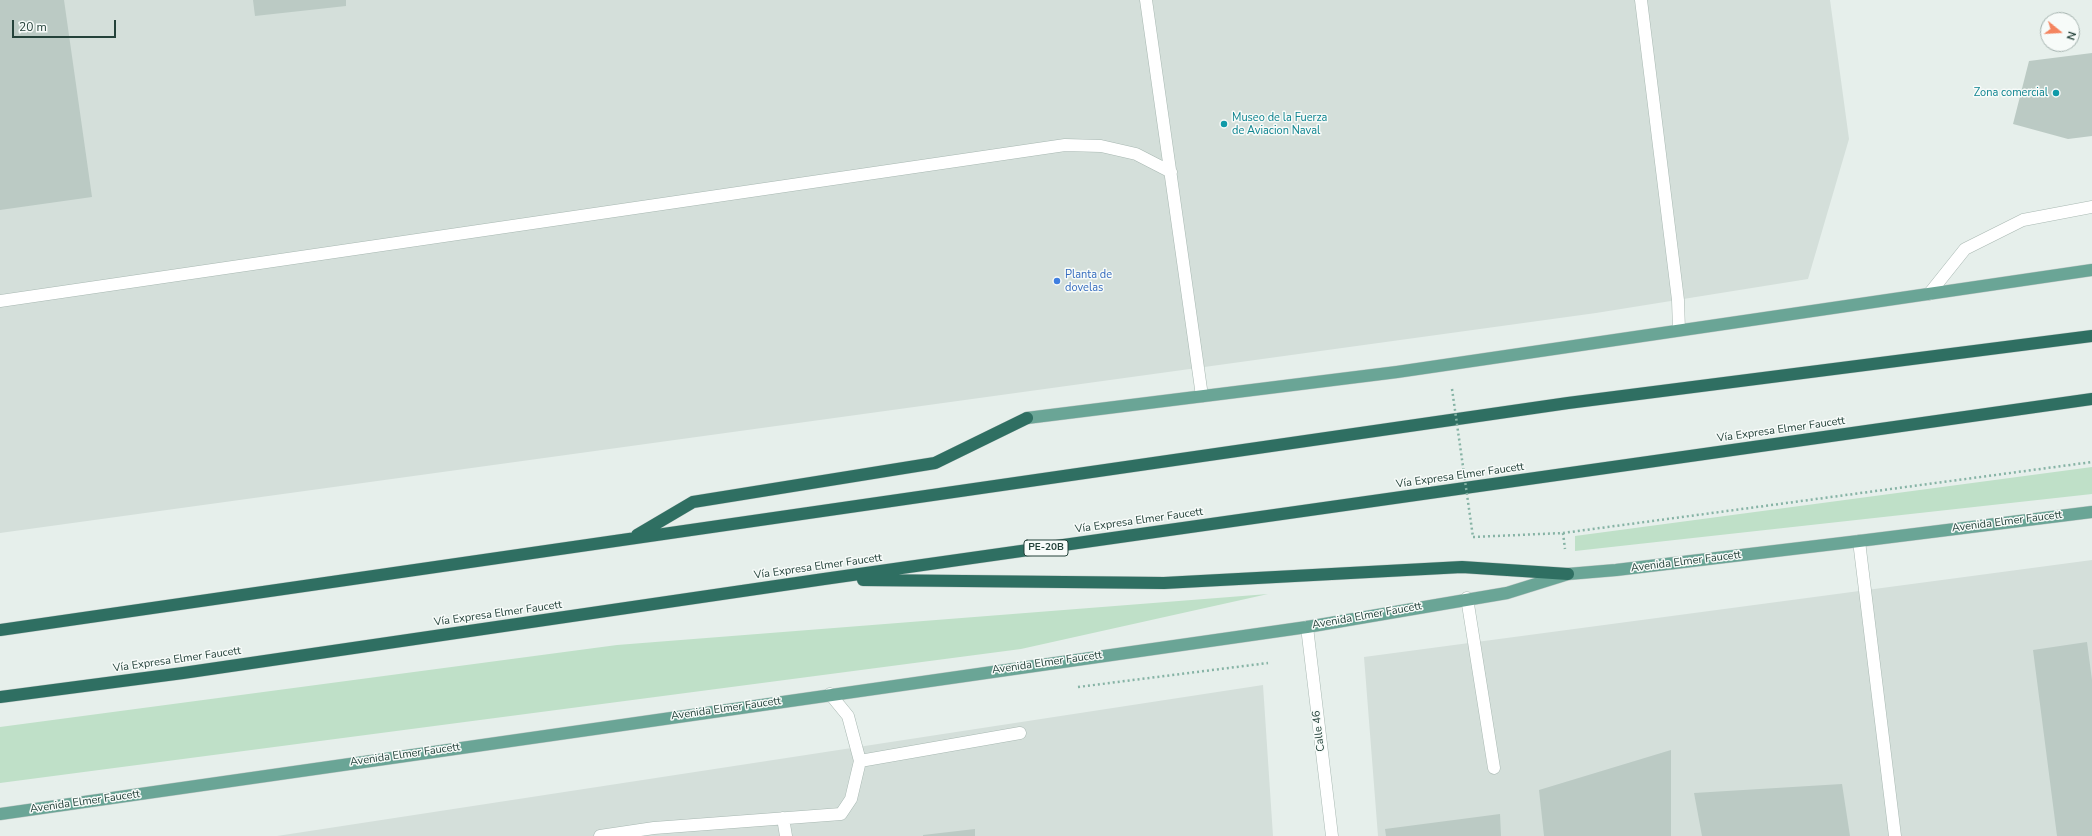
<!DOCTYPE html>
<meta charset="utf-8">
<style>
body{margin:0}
#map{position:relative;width:2092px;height:836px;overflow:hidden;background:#e6efeb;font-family:"Nunito Sans",sans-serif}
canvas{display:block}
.north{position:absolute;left:2040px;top:12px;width:40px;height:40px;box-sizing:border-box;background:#f7fbf9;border:1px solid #a3b1ad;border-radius:50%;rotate:108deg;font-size:11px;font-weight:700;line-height:16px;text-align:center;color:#24423a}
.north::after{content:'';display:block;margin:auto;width:14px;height:18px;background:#f4845f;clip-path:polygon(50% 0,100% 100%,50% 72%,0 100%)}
.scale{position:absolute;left:12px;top:20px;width:104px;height:18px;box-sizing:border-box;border:2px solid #24423a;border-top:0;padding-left:5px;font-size:12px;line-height:14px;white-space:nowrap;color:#24423a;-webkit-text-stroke:3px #f7fbf9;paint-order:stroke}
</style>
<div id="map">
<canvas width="2092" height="836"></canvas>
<div class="north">N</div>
<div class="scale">20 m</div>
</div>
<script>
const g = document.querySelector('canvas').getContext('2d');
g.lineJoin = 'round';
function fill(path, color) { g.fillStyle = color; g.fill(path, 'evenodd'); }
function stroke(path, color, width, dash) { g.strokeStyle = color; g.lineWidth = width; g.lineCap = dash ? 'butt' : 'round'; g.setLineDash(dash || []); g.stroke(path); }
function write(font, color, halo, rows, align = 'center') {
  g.font = font + ' "Nunito Sans",sans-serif'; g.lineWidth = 3; g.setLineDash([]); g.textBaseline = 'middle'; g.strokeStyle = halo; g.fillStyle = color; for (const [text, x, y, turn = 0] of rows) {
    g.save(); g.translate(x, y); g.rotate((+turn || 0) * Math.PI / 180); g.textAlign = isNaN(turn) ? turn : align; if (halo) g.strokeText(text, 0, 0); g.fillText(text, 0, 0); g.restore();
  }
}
fill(new Path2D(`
 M0,0h1830l19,139 -41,140 -212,34 -1596,220z
 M2092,560v276h-714l-14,-179z
 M1263,685l10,151h-996z`), '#d4dfda');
fill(new Path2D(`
 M2092,467v27l-517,57v-15z
 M1268,594l-247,55 -1021,134v-56l617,-82z`), '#bfe0c8');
fill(new Path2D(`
 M0,0h64l28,197 -92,13z
 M253,0h93v6l-91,10z
 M2092,53v83l-24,3 -55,-15 16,-63z
 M2087,642l5,38v156h-35l-24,-186z
 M1671,750v86h-127l-5,-46z
 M1842,784l8,52h-148l-8,-43z
 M1500,814l1,22h-115l-1,-7z
 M975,829v7h-52v-1z`), '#bbcac4');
const minor = new Path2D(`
 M1146,0l56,396
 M1641,0l37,300 1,30
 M1929,294l36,-45 58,-29 69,-13
 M0,301l1065,-156 36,1 35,8 35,18
 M1859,541l36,295
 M1467,598l27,170
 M1307,627l25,209
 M860,761l160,-28
 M783,818l3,18
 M600,836l54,-8 187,-14 10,-15 9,-38 -12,-45 -18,-22`);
const major = new Path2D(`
 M1027,418l370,-46 695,-102
 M0,814l1307,-187 200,-34 61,-19 48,-4 243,-29 233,-29`);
const highway = new Path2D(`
 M637,535l56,-33 242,-39 92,-45
 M863,580l301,3 298,-16 106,7
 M0,630l1568,-227 524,-67
 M0,697l183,-24 641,-94 1268,-180`);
stroke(minor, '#a8b8b2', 13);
stroke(major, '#c2cac8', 13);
stroke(highway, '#c2cac8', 13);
stroke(new Path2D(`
 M1563,533l2,16
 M1473,537l90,-4 529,-71
 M1078,687l190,-24`), '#86b3a5', 2.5, [2, 3]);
stroke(minor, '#fff', 12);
stroke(major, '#6aa596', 12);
stroke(highway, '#2f6f62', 12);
stroke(new Path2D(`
 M1452,389l21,148`), '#86b3a5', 2.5, [2, 3]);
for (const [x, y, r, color] of [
 [2056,93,4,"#0f9aa8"],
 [1224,124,4,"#0f9aa8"],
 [1057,281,4,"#3f7fe0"]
]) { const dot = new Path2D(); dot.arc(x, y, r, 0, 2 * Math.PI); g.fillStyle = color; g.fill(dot); stroke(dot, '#f7fbf9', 1.5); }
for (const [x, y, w] of [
 [1046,548,44]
]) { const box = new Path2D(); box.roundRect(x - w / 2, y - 8, w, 16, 3); g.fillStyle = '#f7fbf9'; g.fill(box); stroke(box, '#24423a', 1); }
write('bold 10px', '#24423a', null, [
 ["PE-20B",1046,548]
]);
write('11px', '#0d838f', '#f7fbf9', [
 ["Zona comercial",2048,93],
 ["Museo de la Fuerza",1232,118,"left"],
 ["de Aviacion Naval",1232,131,"left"]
], 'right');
write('11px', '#366cbe', '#f7fbf9', [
 ["Planta de",1065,275],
 ["dovelas",1065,288]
], 'left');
write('11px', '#24423a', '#f7fbf9', [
 ["Vía Expresa Elmer Faucett",1781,430,-8],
 ["Vía Expresa Elmer Faucett",1460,476,-8],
 ["Vía Expresa Elmer Faucett",1139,521,-8],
 ["Avenida Elmer Faucett",2007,522,-7],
 ["Avenida Elmer Faucett",1686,562,-7],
 ["Vía Expresa Elmer Faucett",818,567,-8],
 ["Vía Expresa Elmer Faucett",498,614,-8],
 ["Avenida Elmer Faucett",1367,616,-10],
 ["Vía Expresa Elmer Faucett",177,660,-8],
 ["Avenida Elmer Faucett",1047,663,-8],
 ["Avenida Elmer Faucett",726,709,-8],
 ["Calle 46",1319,731,-97],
 ["Avenida Elmer Faucett",405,755,-8],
 ["Avenida Elmer Faucett",85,802,-8]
]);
</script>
